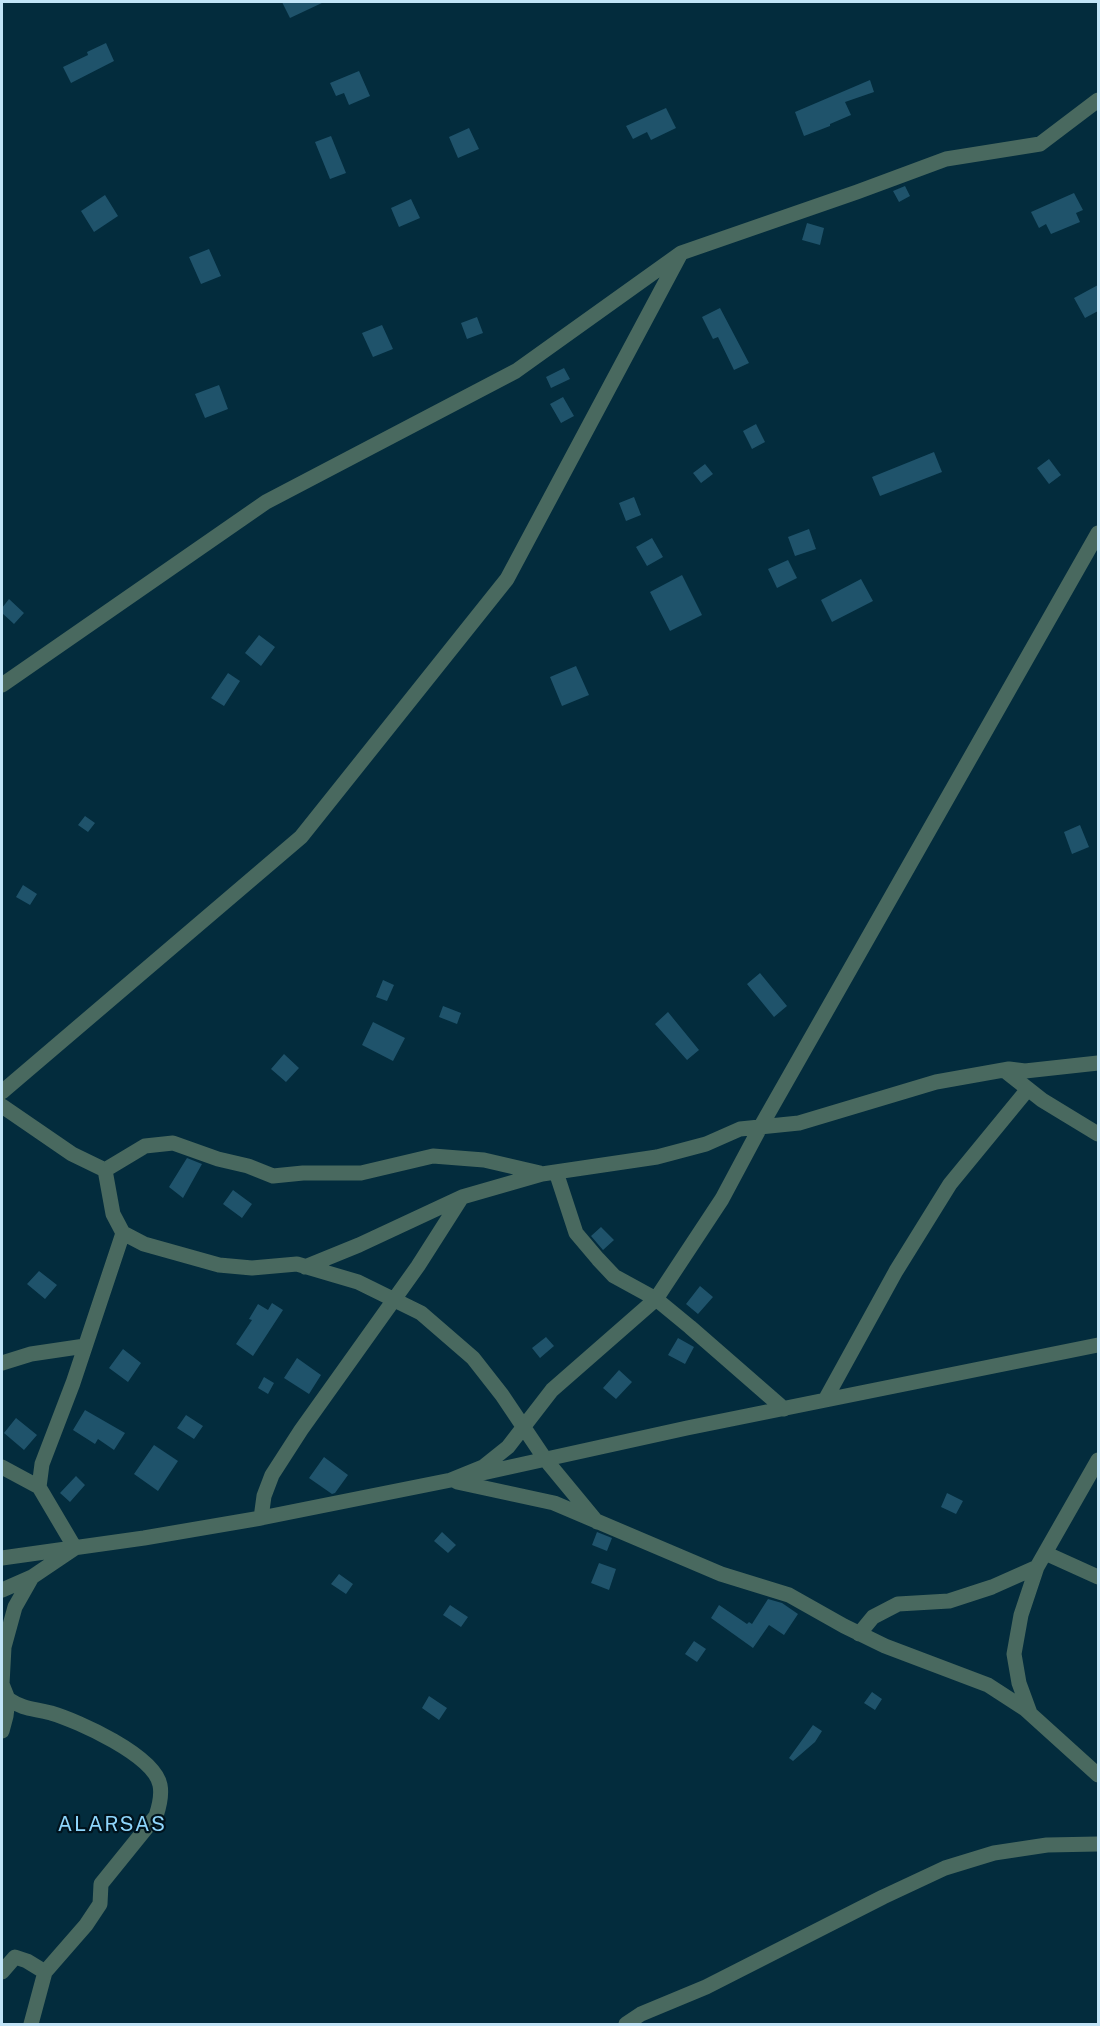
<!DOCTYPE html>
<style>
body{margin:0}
#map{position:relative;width:1100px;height:2026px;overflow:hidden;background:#032c3d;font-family:"Public Sans",sans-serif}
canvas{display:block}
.frame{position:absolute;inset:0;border:3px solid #c2e4f7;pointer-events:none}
</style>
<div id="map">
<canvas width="1100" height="2026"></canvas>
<div class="frame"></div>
</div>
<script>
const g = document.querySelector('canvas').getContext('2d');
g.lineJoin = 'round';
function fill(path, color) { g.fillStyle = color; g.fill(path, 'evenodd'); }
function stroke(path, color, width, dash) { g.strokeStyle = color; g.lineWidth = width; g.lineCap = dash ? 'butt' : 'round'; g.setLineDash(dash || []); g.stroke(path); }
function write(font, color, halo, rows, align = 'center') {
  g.font = font + ' "Public Sans",sans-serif'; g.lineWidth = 4.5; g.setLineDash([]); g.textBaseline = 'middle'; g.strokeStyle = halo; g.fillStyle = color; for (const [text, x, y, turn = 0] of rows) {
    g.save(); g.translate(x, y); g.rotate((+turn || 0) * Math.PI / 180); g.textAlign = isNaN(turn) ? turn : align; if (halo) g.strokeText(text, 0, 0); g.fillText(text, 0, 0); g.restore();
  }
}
fill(new Path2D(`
 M282,2h42l-34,16z
 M106,43l8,18 -43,22 -8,-16 25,-12 -1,-3z
 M359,71l11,25 -21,9 -5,-12 -8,3 -6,-13z
 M870,80l4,12 -29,10 6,13 -21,9v2l-26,10 -9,-24z
 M666,108l10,20 -25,12 -4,-8 -14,7 -7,-13z
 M469,128l10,21 -21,9 -9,-21z
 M331,136l15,37 -16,6 -15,-37z
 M905,186l5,10 -11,6 -6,-11z
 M1074,193l9,17 -7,3 4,9 -29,12 -5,-10 -7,4 -8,-16z
 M105,195l13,21 -24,16 -13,-21z
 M411,199l9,19 -21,9 -8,-19z
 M807,223l17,5 -4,17 -18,-5z
 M209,249l12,27 -20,8 -12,-27z
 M1098,285v26l-13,7 -11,-20z
 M720,308l29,55 -15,7 -16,-33 -5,2 -11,-22z
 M477,317l6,16 -16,6 -6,-16z
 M382,325l11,24 -20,8 -11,-24z
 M564,368l6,11 -19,9 -5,-11z
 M219,385l9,24 -23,9 -10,-24z
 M563,397l11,19 -13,7 -11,-19z
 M756,424l9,18 -13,7 -9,-18z
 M934,452l8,20 -62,24 -8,-19z
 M1049,459l12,16 -12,9 -12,-16z
 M705,464l8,10 -12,9 -8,-10z
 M634,497l7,18 -15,6 -7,-18z
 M809,529l7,20 -21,7 -7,-19z
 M652,538l11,19 -16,9 -11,-19z
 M788,560l9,18 -20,10 -9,-19z
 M682,575l20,40 -32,16 -20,-39z
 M861,579l12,22 -41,21 -11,-22z
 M9,599l15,14 -10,11 -12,-11v-5z
 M259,635l16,12 -14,19 -16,-13z
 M576,666l13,29 -27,11 -12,-29z
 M228,673l12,8 -16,25 -13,-8z
 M85,816l10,7 -7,9 -10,-7z
 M1080,825l9,22 -17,7 -8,-22z
 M23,885l14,9 -7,11 -14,-8z
 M760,973l27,33 -13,11 -27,-33z
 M383,980l11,5 -7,16 -11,-4z
 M443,1006l18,7 -4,11 -18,-7z
 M668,1012l31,38 -12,10 -32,-36z
 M373,1022l32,16 -12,23 -31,-16z
 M284,1054l15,14 -13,14 -15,-13z
 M187,1158l15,6 -19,34 -14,-11z
 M233,1190l19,14 -10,14 -19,-14z
 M601,1227l13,13 -11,10 -12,-14z
 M39,1271l18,14 -12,14 -18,-15z
 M700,1286l13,11 -15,17 -12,-10z
 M272,1303l11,7 -30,46 -17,-12 16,-24 -3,-1 9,-15 10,6z
 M546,1337l8,9 -14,12 -8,-10z
 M678,1338l16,9 -9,17 -17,-9z
 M123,1349l18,14 -13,19 -19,-14z
 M297,1358l24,17 -12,19 -25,-16z
 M619,1370l13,12 -16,17 -13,-11z
 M264,1377l10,6 -6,11 -10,-6z
 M85,1410l40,23 -11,17 -16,-11 -3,5 -22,-14z
 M186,1415l17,11 -9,13 -17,-11z
 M16,1418l21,17 -13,15 -20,-17z
 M154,1445l24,16 -20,30 -24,-17z
 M324,1457l24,18 -13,18 -3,1 -23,-16z
 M76,1476l9,9 -15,17 -10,-9z
 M947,1493l16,8 -7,13 -15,-7z
 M442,1532l14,13 -8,8 -14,-12z
 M597,1532l15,6 -5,13 -15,-6z
 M599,1563l17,6 -7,21 -18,-7z
 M339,1574l14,10 -7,10 -15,-10z
 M768,1599l14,4 16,11 -14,21 -15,-10 -16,23 -42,-30 8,-13 28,19 2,-2 3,2z
 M450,1605l18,12 -7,10 -18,-12z
 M694,1641l12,8 -9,13 -12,-8z
 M872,1692l10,7 -7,11 -11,-7z
 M429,1696l18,12 -8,12 -17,-12z
 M813,1725l9,6 -7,11 -22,19 -4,-3z`), '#1f536b');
stroke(new Path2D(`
 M2,685l264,-183 250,-131 165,-118 176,-61 89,-33 94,-15 58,-44
 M1004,1070l38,30 56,34
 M2,1092l299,-255 206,-258 173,-324
 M2,1106l70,48 33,16 8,44 10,19 21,11 75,21 33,3 45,-4 61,18 63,31 52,45 29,37 43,64 52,63
 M105,1170l40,-24 28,-3 45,16 30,7 25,10 30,-3h58l72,-17 51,4 56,13
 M556,1172l20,61 22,26 16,17 42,23 34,28 94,82
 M305,1267l54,-22 103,-48
 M2,1363l29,-9 54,-8
 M825,1400l71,-129 54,-87 78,-95
 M2,1467l37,20
 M451,1480l32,-13 25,-20 44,-57 104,-91 66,-100 39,-73 337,-593
 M457,1482l97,21 167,71 68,21 55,31 41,20 103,39 37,24 73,66
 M261,1518l3,-22 8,-21 29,-45 117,-164 44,-69 80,-23 115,-17 49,-13 34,-15 59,-6 137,-41 73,-13 16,2 73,-8
 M1045,1553l53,24
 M2,1558l142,-20 117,-20 190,-38 236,-52 411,-83
 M2,1590l30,-13
 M859,1634l14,-17 25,-13 51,-3 43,-14 45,-20
 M8,1699c17,11 24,9 43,14 27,8 103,42 109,72 2,10 -1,22 -4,31l-55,68 -1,20 -14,21 -41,47 -14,52
 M1030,1713l-11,-30 -5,-29 7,-39 16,-48 61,-107
 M2,1731l4,-15 2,-17 -6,-15 2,-37 11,-40 17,-30 43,-29 -36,-61 3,-23 31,-81 50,-150
 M2,1972l13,-15 12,4 18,11
 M626,2024l15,-10 65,-27 177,-90 62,-29 49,-15 53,-8 51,-1`), '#49695f', 15);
g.letterSpacing = '1.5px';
write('21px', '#8ed5fb', '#00131d', [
 ["ALARSAS",112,1825]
]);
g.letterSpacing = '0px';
</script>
